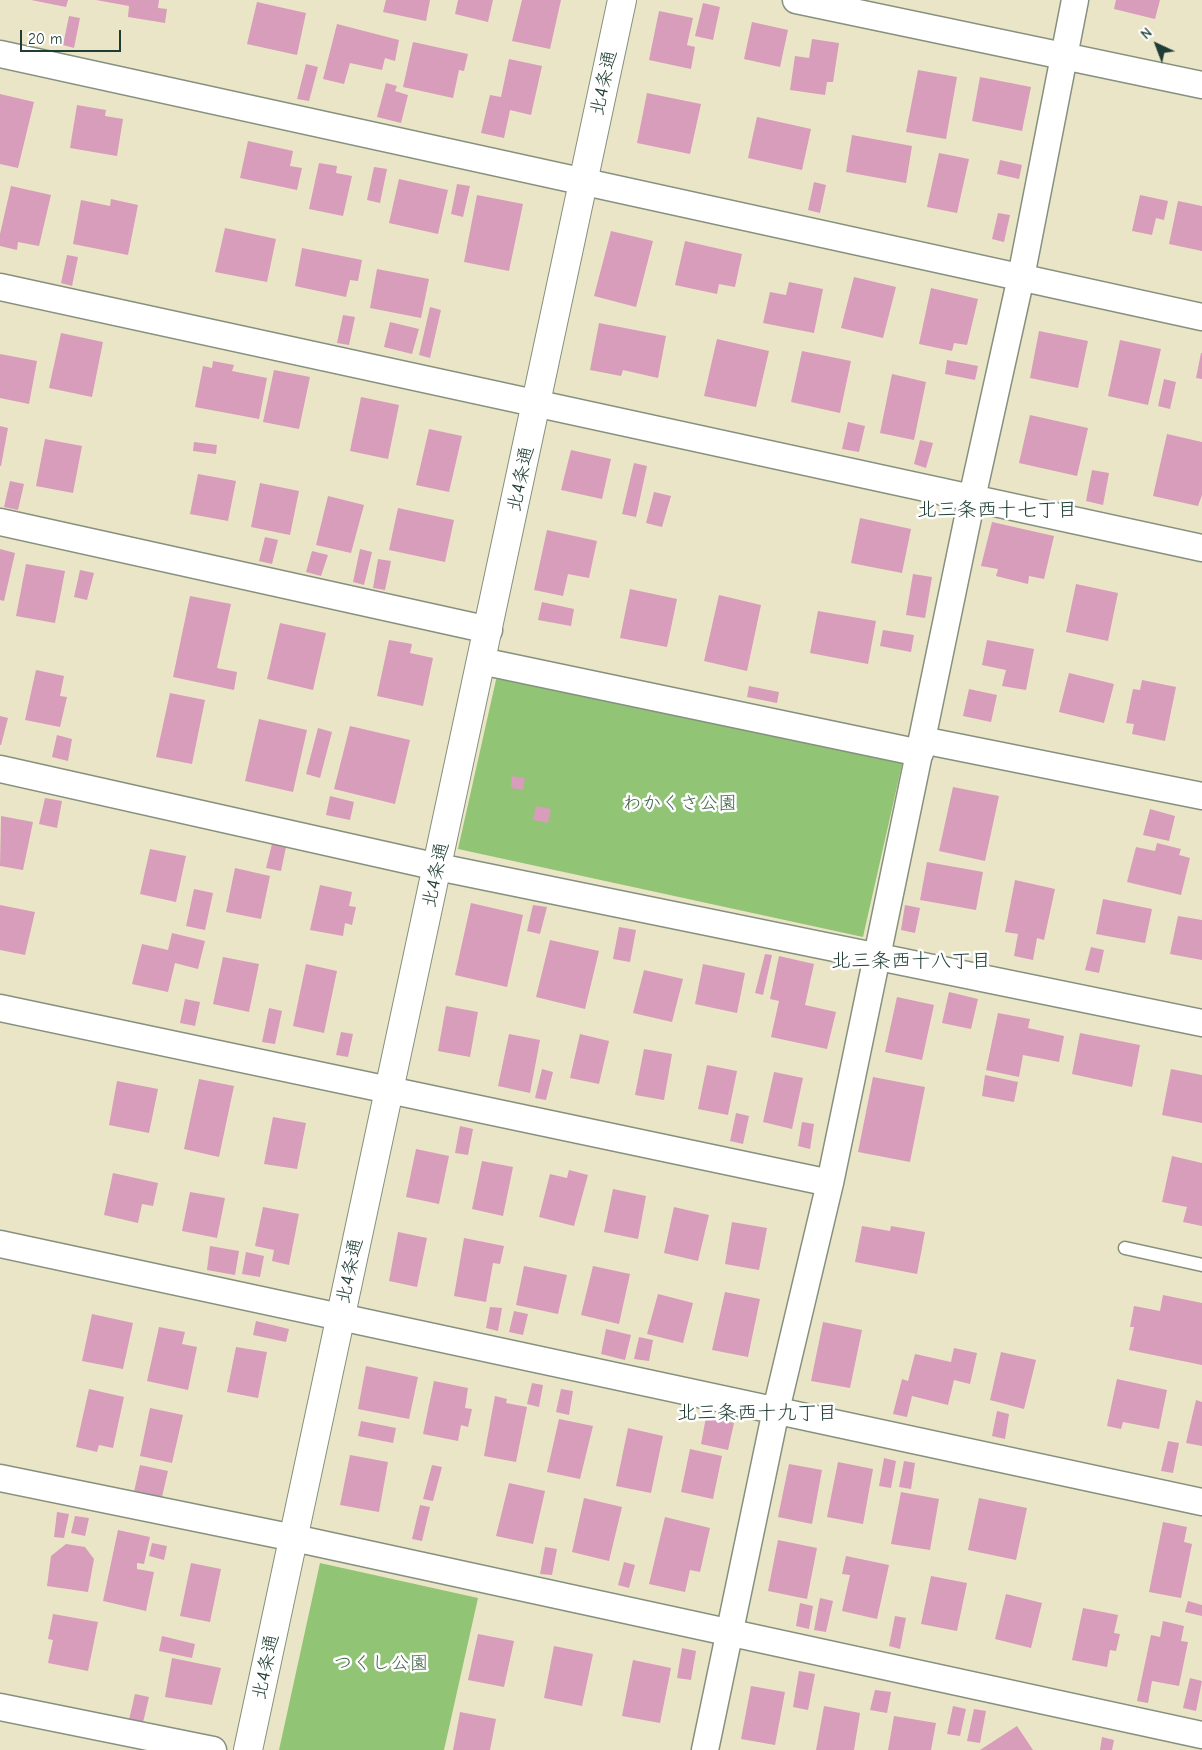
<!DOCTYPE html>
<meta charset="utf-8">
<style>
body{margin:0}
#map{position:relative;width:1202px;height:1750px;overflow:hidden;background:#ebe5c7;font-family:"Comic Neue",sans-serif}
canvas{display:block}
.north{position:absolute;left:1132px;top:20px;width:50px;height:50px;-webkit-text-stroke:4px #fff;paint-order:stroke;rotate:317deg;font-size:14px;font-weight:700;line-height:20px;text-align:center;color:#1f3d34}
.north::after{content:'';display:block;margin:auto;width:18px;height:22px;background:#1f3d34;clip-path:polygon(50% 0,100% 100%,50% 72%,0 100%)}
.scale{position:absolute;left:20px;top:30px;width:101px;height:22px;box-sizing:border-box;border:2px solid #1f3d34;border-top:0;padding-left:6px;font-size:15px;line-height:18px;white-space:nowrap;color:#1f3d34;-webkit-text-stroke:4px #fff;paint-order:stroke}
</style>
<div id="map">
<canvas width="1202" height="1750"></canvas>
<div class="north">N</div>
<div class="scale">20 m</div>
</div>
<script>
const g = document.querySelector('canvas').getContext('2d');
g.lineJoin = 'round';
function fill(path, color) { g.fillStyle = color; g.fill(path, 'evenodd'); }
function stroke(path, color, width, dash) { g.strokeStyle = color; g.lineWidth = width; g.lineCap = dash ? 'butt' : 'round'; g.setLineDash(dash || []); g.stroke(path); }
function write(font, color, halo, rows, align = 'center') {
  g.font = font + ' "Comic Neue","Klee One",sans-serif'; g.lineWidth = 5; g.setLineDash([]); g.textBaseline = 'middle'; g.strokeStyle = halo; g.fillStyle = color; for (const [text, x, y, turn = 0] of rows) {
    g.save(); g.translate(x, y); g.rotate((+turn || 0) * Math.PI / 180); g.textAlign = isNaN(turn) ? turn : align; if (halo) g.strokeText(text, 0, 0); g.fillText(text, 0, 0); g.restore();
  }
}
fill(new Path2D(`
 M498,671l405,89 -40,177 -405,-88z
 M320,1563l158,35 -34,152h-165z`), '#91c475');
fill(new Path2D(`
 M31,0h37l-2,7z
 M96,0h63l-1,8 9,1 -2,14 -37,-6 1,-11z
 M386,0h44l-4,21 -43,-9z
 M458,0h35l-5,22 -33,-8z
 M522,0h39l-11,49 -38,-8z
 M1116,0h44l-5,19 -41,-10z
 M257,2l49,11 -9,42 -50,-11z
 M703,3l17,4 -7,33 -18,-4z
 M659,11l34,7 -6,27 8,2 -4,22 -42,-9z
 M69,16l11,2 -6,30 -11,-3z
 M752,22l36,8 -8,37 -36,-8z
 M337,24l62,16 -4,21 -10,-3 -3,12 -32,-7 -6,21 -21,-5z
 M812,39l27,4 -6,39h-6l-2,13 -35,-5 5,-34 14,2z
 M413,42l55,12 -4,17 -5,-1 -6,28 -50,-11z
 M509,59l33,7 -11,49 -21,-5 -6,28 -23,-5 9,-38 11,2z
 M306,64l12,3 -9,34 -12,-2z
 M918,70l39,7 -11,62 -40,-7z
 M980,77l51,10 -9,44 -50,-10z
 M386,83l11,3 -2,5 13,4 -7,28 -24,-6z
 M647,93l54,11 -11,50 -53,-11z
 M0,94l34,8 -16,66 -18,-4z
 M77,105l29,5 -1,6 18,3 -6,37 -47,-8z
 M757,117l54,12 -9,41 -54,-12z
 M852,135l60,11 -6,37 -60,-11z
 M248,141l45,10 -3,15 12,2 -5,22 -57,-12z
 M939,153l30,6 -12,54 -30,-6z
 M1000,160l22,5 -3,14 -22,-5z
 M319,163l18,3 -1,7 16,3 -9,40 -34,-7z
 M374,167l13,2 -7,34 -13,-3z
 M399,179l49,11 -10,44 -49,-11z
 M814,182l12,3 -6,28 -12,-3z
 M457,184l13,2 -7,31 -12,-3z
 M11,186l40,9 -12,51 -21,-4 -1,8 -17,-4v-12z
 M477,195l46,9 -14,67 -45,-9z
 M1140,195l28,6 -4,19 -8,-2 -4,17 -20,-4z
 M111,199l27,6 -10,50 -55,-11 8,-44 29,6z
 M1178,201l24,5v45l-33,-7z
 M998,213l12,2 -6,27 -12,-3z
 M225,228l51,11 -9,43 -52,-10z
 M611,231l42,10 -17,66 -42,-11z
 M685,241l57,13 -7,33 -16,-3 -2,10 -42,-9z
 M302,248l60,12 -4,21 -8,-1 -4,17 -51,-11z
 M67,255l11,2 -6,29 -11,-3z
 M377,269l52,10 -8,39 -51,-10z
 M854,277l42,10 -13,51 -42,-10z
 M789,282l34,7 -9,44 -51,-10 7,-31 16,3z
 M931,288l47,11 -11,46 -13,-2 -2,8 -33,-7z
 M430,307l11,3 -11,48 -11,-3z
 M343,315l12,2 -6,28 -12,-2z
 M390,322l29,7 -7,25 -28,-7z
 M599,323l67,13 -8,42 -35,-8 -2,6 -31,-6z
 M1039,331l49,10 -10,47 -48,-10z
 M61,333l42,9 -11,55 -43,-9z
 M717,339l52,12 -13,56 -52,-11z
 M1120,340l41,9 -13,56 -40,-9z
 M802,351l49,10 -11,52 -49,-11z
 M1201,353h1v26l-6,-1z
 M0,354l37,7 -8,43 -29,-6z
 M947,360l31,6 -3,14 -30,-6z
 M213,361l21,4 -2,6 35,7 -8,41 -64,-12 8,-41 9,2z
 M274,370l36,7 -11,52 -36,-7z
 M892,374l34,8 -12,58 -34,-7z
 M1164,379l12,3 -6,27 -12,-3z
 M361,397l38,8 -11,54 -38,-8z
 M1030,415l58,13 -11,48 -58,-13z
 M848,422l17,4 -6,26 -17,-3z
 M0,426l8,2 -7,38h-1z
 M429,429l33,7 -13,56 -33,-7z
 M1167,434l35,8v53l-4,11 -45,-10z
 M45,439l37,7 -9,47 -37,-7z
 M920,440l13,3 -7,25 -12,-4z
 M194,442l23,3 -1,9 -23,-3z
 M571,450l40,9 -9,40 -41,-9z
 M634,463l13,3 -11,51 -14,-3z
 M1092,470l17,3 -6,32 -17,-4z
 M198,474l38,7 -8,40 -38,-7z
 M10,481l14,3 -6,26 -14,-3z
 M260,483l39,8 -9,44 -39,-8z
 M654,492l17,4 -9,31 -16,-4z
 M328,496l36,9 -13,48 -35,-8z
 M398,508l56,12 -9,42 -56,-12z
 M860,518l51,11 -9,44 -51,-10z
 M992,522l62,14 -10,43 -15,-3 -1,8 -32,-8 2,-7 -17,-3z
 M547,530l50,11 -8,37 -21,-4 -5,22 -29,-6z
 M265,537l13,3 -6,24 -13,-3z
 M0,549l15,4 -11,48 -4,-1z
 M360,549l12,3 -8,33 -11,-3z
 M312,551l16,4 -7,21 -15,-4z
 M378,559l13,2 -6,29 -12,-2z
 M26,564l39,7 -10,52 -39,-7z
 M80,570l14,3 -7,27 -13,-3z
 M913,574l19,3 -7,41 -19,-3z
 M1076,584l42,9 -10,48 -42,-9z
 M630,589l47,10 -10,48 -47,-9z
 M719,595l42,10 -14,66 -43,-10z
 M190,596l41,8 -14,64 20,4 -3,18 -61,-13z
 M542,602l32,7 -3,17 -33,-6z
 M818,611l58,10 -8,43 -58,-11z
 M280,623l46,10 -13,57 -46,-11z
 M883,630l31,5 -3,17 -31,-6z
 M389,640l23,4 -2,9 23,5 -10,48 -46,-10z
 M987,640l47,9 -8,41 -24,-4 4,-16 -24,-5z
 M36,670l28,6 -4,20 7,1 -7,30 -35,-7z
 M1069,673l45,11 -10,39 -45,-11z
 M1142,680l34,7 -11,54 -33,-7 2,-10 -8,-1 7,-34 7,1z
 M749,686l30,6 -2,11 -30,-6z
 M969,689l28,6 -6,27 -28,-6z
 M170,693l35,7 -13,64 -36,-7z
 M0,716l8,2 -7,27h-1z
 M259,719l48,11 -14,62 -48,-11z
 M350,726l60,14 -15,64 -61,-15z
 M318,728l14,4 -12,46 -14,-4z
 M57,735l15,4 -4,22 -16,-4z
 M512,776l13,2 -2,12 -12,-2z
 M953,787l46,9 -14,65 -46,-10z
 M330,796l24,6 -4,18 -24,-5z
 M45,798l17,3 -5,27 -18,-4z
 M536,806l15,3 -3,14 -15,-3z
 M1150,809l25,7 -6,25 -26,-6z
 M1,816l32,6 -10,48 -23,-4z
 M1157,843l24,6 -2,6 11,3 -9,37 -54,-13 9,-35 19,4z
 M272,844l14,3 -5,24 -15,-3z
 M150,849l36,7 -10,46 -36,-8z
 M927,862l56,10 -7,38 -56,-10z
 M235,868l35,8 -9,43 -35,-7z
 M1015,880l40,9 -11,51 -7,-2 -4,22 -19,-4 4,-22 -13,-2z
 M320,885l32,7 -3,14 7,1 -4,18 -7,-2 -2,13 -33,-6z
 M194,889l19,4 -8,37 -19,-4z
 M1103,899l49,10 -7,34 -49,-9z
 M471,903l52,12 -16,72 -52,-12z
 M0,905l35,7 -10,43 -25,-5z
 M533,905l14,2 -7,27 -13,-3z
 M905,905l15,3 -5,25 -14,-3z
 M1178,916l24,4v40l-32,-6z
 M619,927l17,3 -6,32 -17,-3z
 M172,933l33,8 -7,28 -23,-6 -7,29 -36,-8 10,-40 26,6z
 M550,940l49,11 -14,58 -49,-12z
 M1091,947l13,3 -5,23 -14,-3z
 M765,954l7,1 -9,40 -8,-2z
 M779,956l35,8 -9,41 31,7 -9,37 -56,-12 8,-36 -9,-2z
 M223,957l36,7 -10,48 -36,-8z
 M306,964l31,7 -13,62 -31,-7z
 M703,964l42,9 -8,40 -42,-9z
 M644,970l39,9 -11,43 -39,-9z
 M949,992l29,7 -7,30 -29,-6z
 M897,997l37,8 -12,55 -37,-8z
 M185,999l15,3 -5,24 -15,-3z
 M446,1006l32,6 -8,45 -32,-6z
 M269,1008l13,3 -7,33 -13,-2z
 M998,1013l32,6 -2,9 36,8 -5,26 -36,-7 -4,22 -33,-7z
 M341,1032l12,2 -5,23 -12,-2z
 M1080,1033l60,12 -8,42 -60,-13z
 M509,1034l31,6 -10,53 -32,-7z
 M580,1034l29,7 -10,43 -29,-6z
 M644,1049l28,5 -8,46 -29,-5z
 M707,1065l30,6 -9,44 -30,-6z
 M542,1069l11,3 -7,28 -11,-2z
 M1171,1069l31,6v48l-40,-8z
 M774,1072l29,6 -11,51 -29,-7z
 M985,1075l33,7 -4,20 -32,-6z
 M873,1077l52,10 -15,75 -52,-10z
 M199,1079l35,7 -15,71 -35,-8z
 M117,1081l41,8 -9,44 -40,-8z
 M736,1113l13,3 -6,28 -13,-3z
 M273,1117l33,6 -9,46 -33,-5z
 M802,1122l12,2 -4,25 -12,-3z
 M460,1126l13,3 -5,26 -13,-2z
 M416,1149l33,7 -10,48 -33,-7z
 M1172,1156l30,7v63l-19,-4 4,-15 -25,-5z
 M482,1161l31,6 -10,49 -31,-7z
 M569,1170l19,5 -14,51 -35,-9 11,-43 17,4z
 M113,1173l45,10 -5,23 -11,-2 -4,19 -34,-8z
 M613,1189l33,7 -8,43 -34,-7z
 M190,1192l35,6 -8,40 -35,-7z
 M263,1207l36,7 -10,51 -17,-4 2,-11 -19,-4z
 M674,1207l35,8 -11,46 -34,-8z
 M732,1222l35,6 -8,42 -34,-6z
 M862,1226l28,5 1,-5 34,6 -8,42 -62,-12z
 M398,1232l29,6 -10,49 -28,-6z
 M464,1238l40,8 -4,18 -7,-1 -7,39 -32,-6z
 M210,1246l29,5 -4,24 -28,-5z
 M246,1252l18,4 -4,21 -18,-3z
 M524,1266l43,9 -9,39 -42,-9z
 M593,1266l37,8 -11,50 -38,-9z
 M725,1292l35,7 -12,58 -36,-7z
 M658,1294l35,9 -10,40 -36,-9z
 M1163,1295l39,8v62l-73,-15 5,-23h-4l4,-21 26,5z
 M490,1307l12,1 -4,23 -12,-3z
 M514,1311l14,3 -5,21 -14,-3z
 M92,1314l41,9 -10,46 -41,-8z
 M256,1321l33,8 -3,13 -33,-7z
 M823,1322l39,8 -12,58 -39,-7z
 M159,1327l26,5 -3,12 15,3 -9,43 -41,-9z
 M606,1329l25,6 -6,25 -24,-6z
 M639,1337l14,3 -4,21 -15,-2z
 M236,1347l31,5 -9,46 -31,-6z
 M954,1348l23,5 -7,31 -16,-4 -6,25 -36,-9 -5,21 -14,-3 9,-35 6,2 7,-27 36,8z
 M1001,1352l35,8 -12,49 -34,-9z
 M366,1366l52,11 -9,42 -51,-10z
 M1117,1379l50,11 -8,39 -36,-7 -2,7 -14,-3z
 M434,1381l34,7 -3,20 7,1 -4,18 -7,-2 -3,16 -35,-7z
 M532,1383l11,2 -4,22 -12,-3z
 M89,1389l35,8 -11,51 -14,-3 -2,7 -21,-5z
 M561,1389l12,2 -4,24 -13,-3z
 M495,1396l12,3 -1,4 21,4 -11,55 -32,-6z
 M1196,1400l6,2v44l-16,-3z
 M150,1408l33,7 -11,48 -32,-7z
 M997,1411l12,3 -4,25 -13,-3z
 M706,1417l28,6 -6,27 -27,-6z
 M559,1419l34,7 -13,53 -33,-7z
 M361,1421l35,7 -3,15 -35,-7z
 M628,1428l35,8 -12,57 -35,-7z
 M1168,1441l11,2 -6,30 -12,-2z
 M690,1449l32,7 -9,43 -32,-7z
 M350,1455l38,7 -9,50 -39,-7z
 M884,1458l12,3 -5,27 -12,-2z
 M904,1461l11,2 -4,26 -12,-2z
 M838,1462l35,7 -10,55 -36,-7z
 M789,1464l33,6 -10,54 -34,-7z
 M140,1465l28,6 -6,26 -28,-5z
 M432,1465l10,2 -9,34 -10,-2z
 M509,1483l36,8 -12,53 -37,-8z
 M901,1492l38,7 -9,51 -39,-6z
 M584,1498l38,9 -13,54 -37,-9z
 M979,1498l48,10 -11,52 -48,-10z
 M420,1505l10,2 -8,34 -10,-2z
 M57,1512l12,2 -5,24 -10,-1z
 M75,1516l14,2 -4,18 -14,-3z
 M665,1517l45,11 -10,44 -10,-2 -5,22 -36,-8z
 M1163,1522l24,5 -3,15 8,2 -11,54 -32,-6z
 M118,1530l32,7 -6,27 -7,-1v6l17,3 -8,39 -43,-10z
 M778,1540l39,8 -10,51 -39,-8z
 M152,1543l15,3 -3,14 -15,-4z
 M66,1544l19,3 9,12 -6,33 -41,-6 4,-30z
 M545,1547l12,2 -5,26 -12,-1z
 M846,1556l43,9 -12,54 -35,-8 8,-36 -8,-1z
 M624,1562l11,3 -6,23 -11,-3z
 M191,1563l30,6 -11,53 -30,-6z
 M931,1576l36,7 -10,48 -36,-7z
 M1006,1594l36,9 -11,45 -36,-9z
 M820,1598l13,3 -7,31 -12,-2z
 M1188,1601l14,4v11l-17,-4z
 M800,1603l13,3 -4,23 -13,-3z
 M1083,1608l35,7 -4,18 6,1 -4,17 -6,-1 -3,17 -35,-7z
 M53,1614l45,8 -10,49 -40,-8 5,-23 -5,-1z
 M895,1616l11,2 -6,31 -11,-3z
 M1163,1621l21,5 -3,15 7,1 -9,44 -27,-5 -4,22 -11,-2 14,-66 9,2z
 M478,1634l36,7 -10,46 -36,-7z
 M162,1636l33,8 -3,14 -33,-7z
 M554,1646l39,8 -11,52 -38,-8z
 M682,1648l14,3 -5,29 -14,-2z
 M172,1658l49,10 -9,37 -47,-8z
 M633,1660l38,8 -11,55 -38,-7z
 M799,1671l16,3 -7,36 -15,-3z
 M1190,1678l12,3 -6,30 -13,-3z
 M751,1686l34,6 -10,53 -34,-6z
 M875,1690l16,2 -4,21 -17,-3z
 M135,1694l14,3 -7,30 -14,-3z
 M824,1706l36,7 -6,37h-38z
 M953,1706l13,3 -6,27 -13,-2z
 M974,1709l12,2 -6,32 -13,-2z
 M460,1712l36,7 -6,31h-37z
 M894,1716l42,7 -5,27h-43z
 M1017,1726l16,24h-53z
 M1102,1737l12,3 -2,10h-12z`), '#d79dbb');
const lane = new Path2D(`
 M1125,1248l77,17`);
const street = new Path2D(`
 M796,0l406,85
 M0,54l1202,263
 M0,287l1202,261
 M0,522l489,108
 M481,661l439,92
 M922,740l280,56
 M0,769l438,98 764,156
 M0,1008l830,175
 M0,1244l1202,258
 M0,1478l294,60 908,197
 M0,1707l213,43
 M705,1750l71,-340 54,-227 142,-685 49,-221 54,-277`);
const secondary = new Path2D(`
 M248,1750l374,-1750`);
stroke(lane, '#85917e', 15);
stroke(street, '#85917e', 29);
stroke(secondary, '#85917e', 30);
stroke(lane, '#fff', 12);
stroke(street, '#fff', 26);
stroke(secondary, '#fff', 28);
write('19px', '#1f3d34', '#fff', [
 ["北4条通",604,83,-78],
 ["北4条通",521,479,-78],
 ["北4条通",436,875,-78],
 ["北4条通",350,1271,-78],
 ["北4条通",266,1667,-78]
]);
write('19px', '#416648', '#fff', [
 ["わかくさ公園",680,804],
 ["つくし公園",381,1664]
]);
write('20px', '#1f3d34', '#fff', [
 ["北三条西十七丁目",997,510],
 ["北三条西十八丁目",911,961],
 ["北三条西十九丁目",757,1413]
]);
</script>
